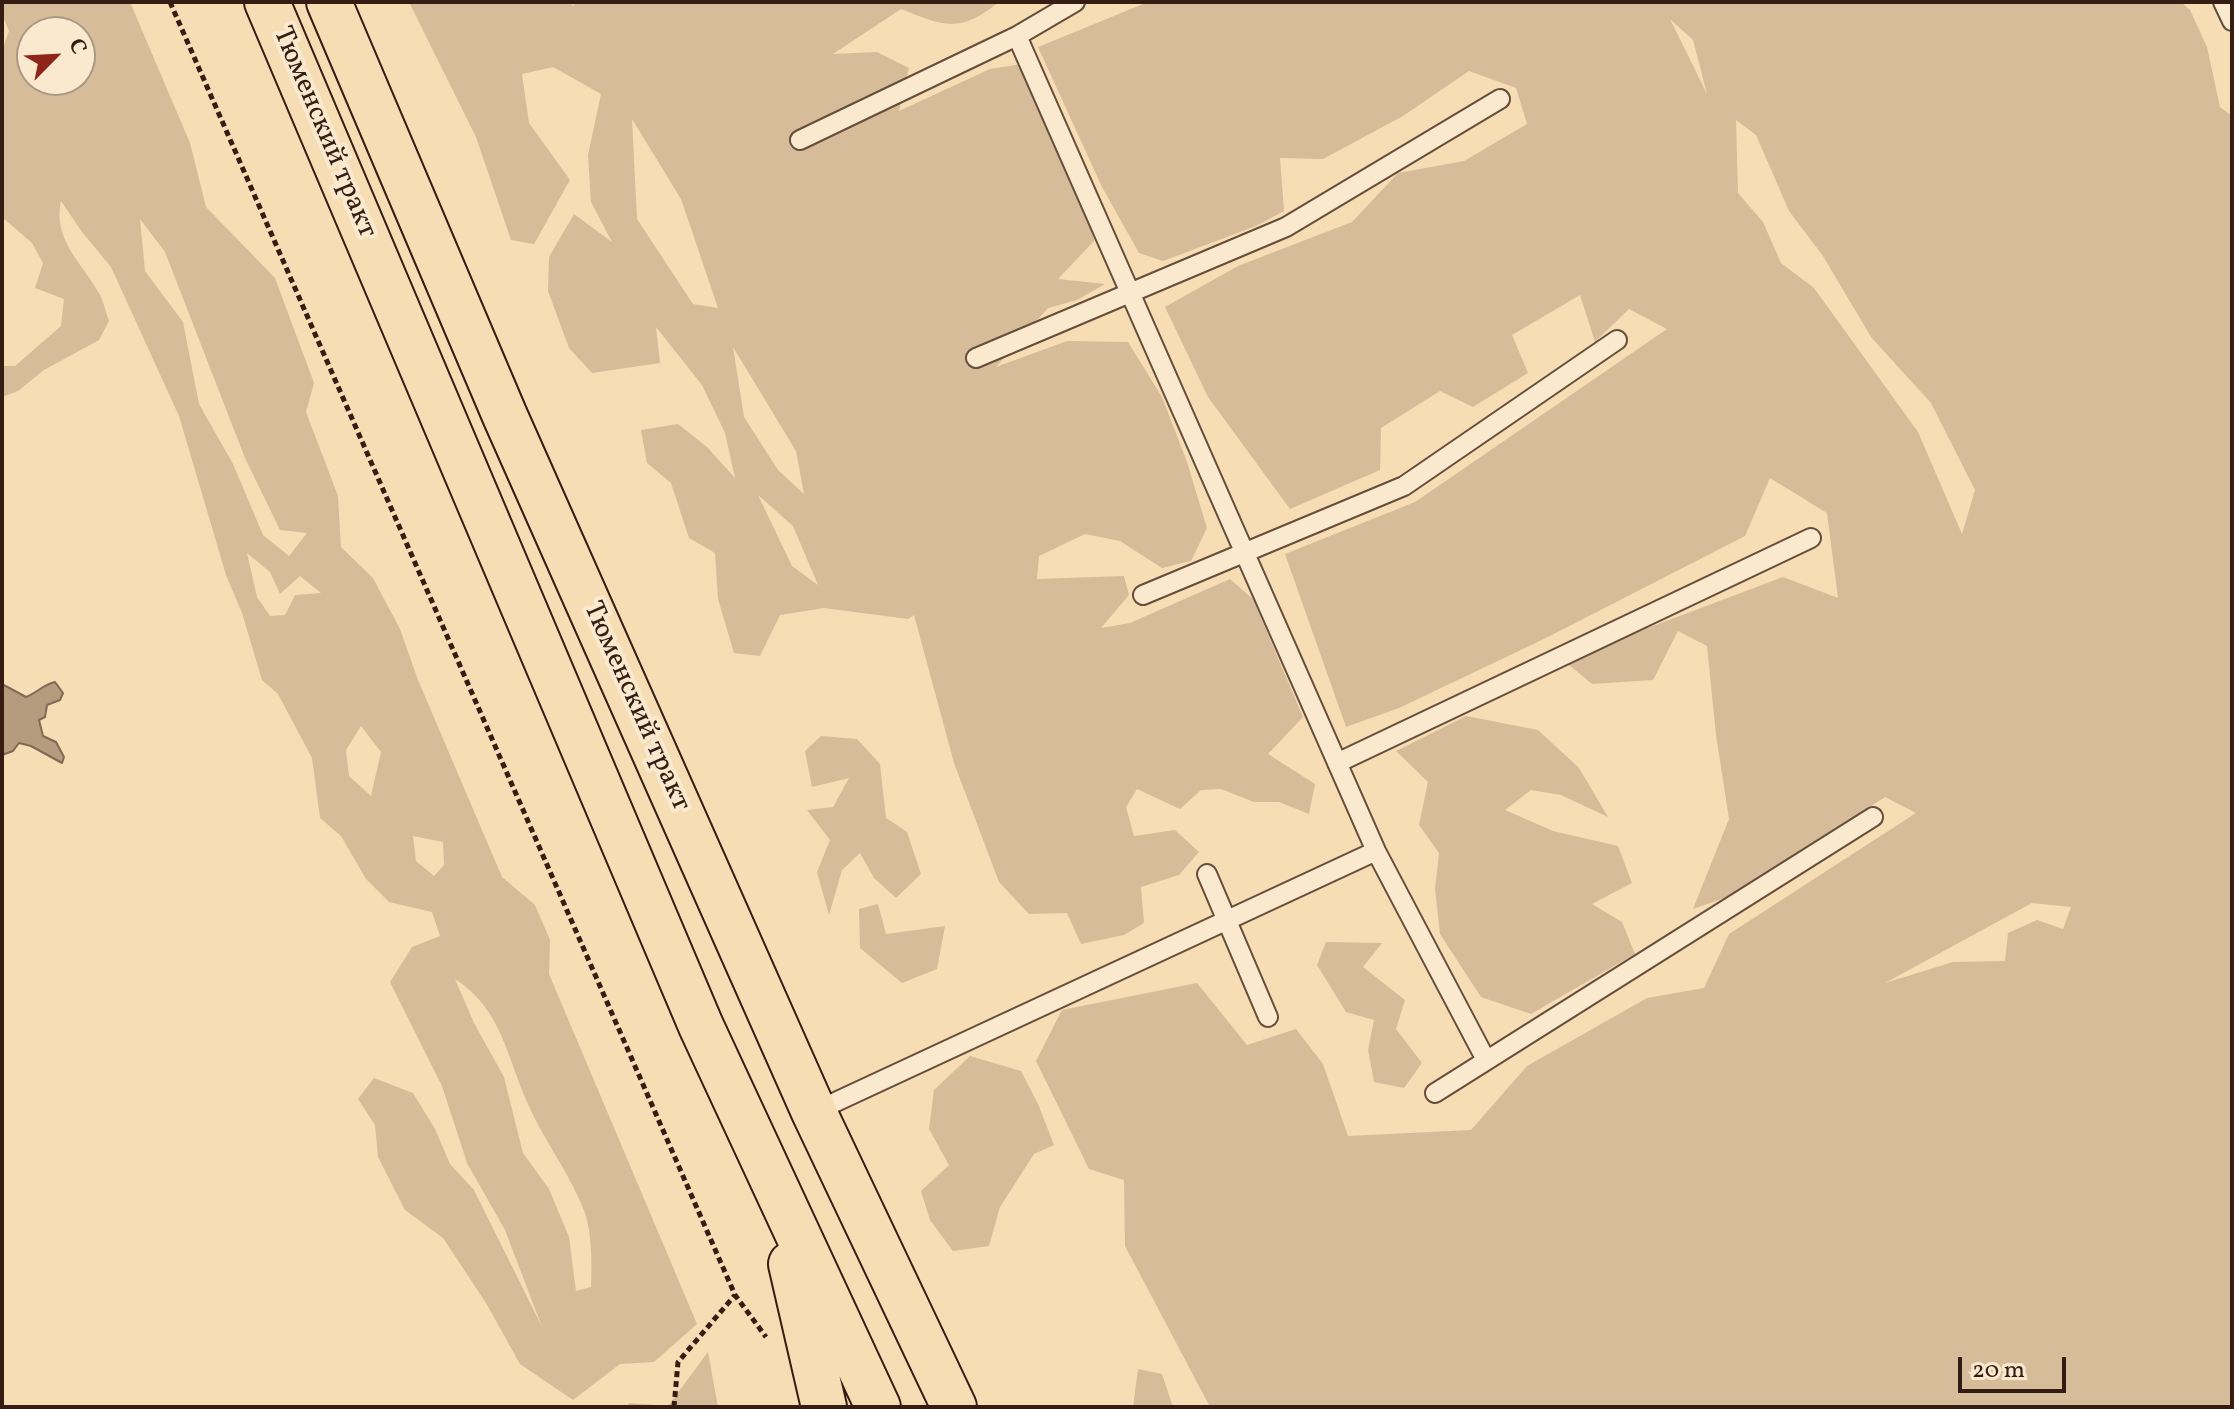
<!DOCTYPE html>
<meta charset="utf-8">
<style>
body{margin:0}
#map{position:relative;width:2234px;height:1409px;overflow:hidden;background:#f7ddb4;font-family:Vollkorn,serif}
canvas{display:block}
.frame{position:absolute;inset:0;border:4px solid #361d14;pointer-events:none}
.north{position:absolute;left:16px;top:16px;width:80px;height:80px;box-sizing:border-box;background:#fae9ce;border:2px solid #ac9784;border-radius:50%;rotate:66deg;font-size:22px;font-weight:700;line-height:32px;text-align:center;color:#361d14}
.north::after{content:'';display:block;margin:auto;width:28px;height:36px;background:#8f2418;clip-path:polygon(50% 0,100% 100%,50% 72%,0 100%)}
.scale{position:absolute;left:1958px;top:1357px;width:108px;height:36px;box-sizing:border-box;border:4px solid #361d14;border-top:0;padding-left:10px;font-size:24px;line-height:28px;white-space:nowrap;color:#361d14;-webkit-text-stroke:6px #fae9ce;paint-order:stroke}
</style>
<div id="map">
<canvas width="2234" height="1409"></canvas>
<div class="frame"></div>
<div class="north">С</div>
<div class="scale">20 m</div>
</div>
<script>
const g = document.querySelector('canvas').getContext('2d');
g.lineJoin = 'round';
function fill(path, color) { g.fillStyle = color; g.fill(path, 'evenodd'); }
function stroke(path, color, width, dash) { g.strokeStyle = color; g.lineWidth = width; g.lineCap = dash ? 'butt' : 'round'; g.setLineDash(dash || []); g.stroke(path); }
function write(font, color, halo, rows, align = 'center') {
  g.font = font + ' Vollkorn,serif'; g.lineWidth = 8; g.setLineDash([]); g.textBaseline = 'middle'; g.strokeStyle = halo; g.fillStyle = color; for (const [text, x, y, turn = 0] of rows) {
    g.save(); g.translate(x, y); g.rotate((+turn || 0) * Math.PI / 180); g.textAlign = isNaN(turn) ? turn : align; if (halo) g.strokeText(text, 0, 0); g.fillText(text, 0, 0); g.restore();
  }
}
fill(new Path2D(`
 M2,2h128l60,141 16,64 69,71 39,105 -8,29 32,84 3,51 32,31 27,51 18,51 84,197 33,28 15,35 -1,34 148,350 -43,38 -34,2 -47,36 -53,-36 -34,-61 -43,-65 -38,-28 -27,-53 -3,-32 -17,-26 16,-21 39,15 22,36 15,35 24,26 68,137 -37,-97 -38,-67 -25,-77 -52,-104 22,-35 28,-11 -8,-24 -43,-10 -23,-23 -25,-43 -21,-18 -8,-60 -34,-64 -16,-14 -20,-67 -16,-38 -47,-159 -68,-149 -29,-35 -21,-31c-9,40 23,63 40,96 3,7 5,16 8,24l-10,19 -55,30 -26,21 -16,6v-31h13l46,-40 3,-27 -29,-11 8,-25 -11,-20 -30,-26v-166l7,-20 -7,-17zM80,32v48h-48v-48zM140,219l25,33 80,206 35,72 27,3 -18,23 -26,-21 -30,-71 -34,-60 -16,-82 -38,-51zM247,553l23,19 10,22 20,-18 21,17 -26,2 -10,20 -15,1 -13,-19zM361,726l20,26 -10,44 -22,-20 -3,-26zM413,836l30,6 1,23 -10,11 -18,-15zM455,979c47,30 52,79 73,125 16,37 43,71 57,109 7,22 7,51 6,74l-15,4 -7,-54 -20,-48 -26,-36 -19,-76 -30,-54z
 M409,2h162l2,4 3,-4h423c-40,32 -55,24 -98,7l-68,45 44,-2 32,16 -10,43 91,-42 32,-5 69,149 3,28 -36,38 47,5 -28,16 -29,8 -52,59 71,-26 61,1 34,55 25,65 20,66 -16,33 -29,7 -42,-27 -35,-7 -46,22 -2,23 87,-3 5,19 -28,33 29,-5 100,-44 23,20 50,118 -35,37 47,30 -6,30 -30,-12h-25l-33,-13 -20,1 -21,19 -43,-20 -11,18 8,29 41,-6 24,22 -20,23 -38,12 3,36 -20,12 -43,9 -14,-31 -38,1 -30,-32 -45,-119 -40,-148 -6,4 -84,-11 -44,7 -20,41 -26,-3 -16,-54 -3,-46 -26,-15 -18,-55 -24,-20 -6,-33 37,-6 29,23 28,31 -10,-45 -23,-48 -46,-58 4,36 -68,10 -23,-25 -21,-57 1,-34 25,-43 38,28 -21,-40 -3,-47 13,-61 -48,-27 -31,7 7,49 41,57 -36,64 -23,-4 -35,-103zM632,119l49,80 37,109 -25,-4 -56,-85zM733,347l63,104 8,43 -26,-24 -34,-53zM758,495l35,31 25,59 -26,-19z
 M1148,2h1033l9,8 17,37 13,60 12,9v1291h-1022l-85,-161 -1,-66 -35,-11 -53,-108 26,-51 135,-27 50,62 49,-16 27,35 25,72 123,-6 56,-64 120,-68 57,-10 25,-54 187,-121 -31,-16 -143,95 -49,17 36,-90 -13,-84 -9,-89 -29,-15 -25,49 -61,4 -29,-24 220,-83 55,21 -11,-85 -57,-35 -25,58 -199,102 -147,70 -53,19 -61,-173 130,-52 252,-173 -38,-20 -34,33 -15,-47 -68,40 16,38 -55,34 -33,-16 -59,37 -1,42 -90,39 -82,-112 -43,-90 73,-41 114,-44 46,-49 66,-12 63,-37 -11,-36 -47,-17 -66,45 -80,43 -43,-1 4,53 -28,15 -93,35 -24,-8 -37,-66 -64,-140zM1671,20l22,20 14,54 -36,-73zM1736,120l20,15 33,76 34,45 48,81 60,66 44,87 -13,44 -44,-102 -104,-144 -33,-25 -18,-41 -25,-29zM2032,903l39,4 -8,22 -26,-9 -29,13 -3,28 -52,1 -68,21z
 M1466,716l72,14 41,38 29,49 -47,-22 -30,-5 -26,20 48,21 65,15 14,37 -40,21 30,18 13,32 -104,60 -50,-17 -41,-63 -5,-45 4,-36 -20,-28 9,-43 -32,-31z
 M821,736l36,3 23,25 6,54 21,14 14,42 -25,24 -22,-20 -14,-25 -18,17 -13,45 -12,-43 13,-32 -23,-30 26,-3 16,-29 -37,9 -7,-36z
 M878,904l8,30 59,-8 -8,43 -35,14 -42,-35 -1,-39z
 M1326,942l56,1 -19,24 42,33 -9,29 26,34 -18,25 -30,-6 -6,-32 6,-30 -28,-8 -29,-47z
 M970,1056l51,15 17,33 16,41 -20,9 -34,53 -11,39 -36,5 -23,-31 -9,-29 28,-26 -20,-36 5,-39z
 M708,1352l10,55h-91l2,-4 39,3z
 M1138,1369l24,5 11,33h-40z`), '#d6bc99');
const water = new Path2D(`
 M55,682l8,11 -3,7 -13,5 -2,12 -6,3 4,16 13,6 8,15 -2,6 -31,-17 -12,-3 -6,8 -11,4v-71l24,13c11,-4 18,-13 29,-15z`);
fill(water, '#b59c7e');
stroke(water, '#826954', 2);
const lane = new Path2D(`
 M2223,2l9,19
 M1017,36l359,815 110,209
 M800,140l217,-104 58,-34
 M976,358l310,-131 214,-128
 M1143,595l261,-109 213,-146
 M1337,763l474,-225
 M1207,874l61,143
 M1435,1093l438,-276
 M814,1112l562,-261`);
const primary = new Path2D(`
 M267,2l434,1024 177,381
 M329,2l176,414 309,696 140,295
 M791,1264l33,143`);
stroke(lane, '#664d3c', 22);
stroke(primary, '#361d14', 48);
stroke(new Path2D(`
 M170,2l565,1293 31,42
 M674,1407l4,-45 57,-67`), '#361d14', 5, [6, 4]);
stroke(lane, '#fae9ce', 18);
stroke(primary, '#f7ddb4', 44);
write('28px', '#361d14', '#fae9ce', [
 ["Тюменский тракт",323,133,67],
 ["Тюменский тракт",635,707,66]
]);
</script>
